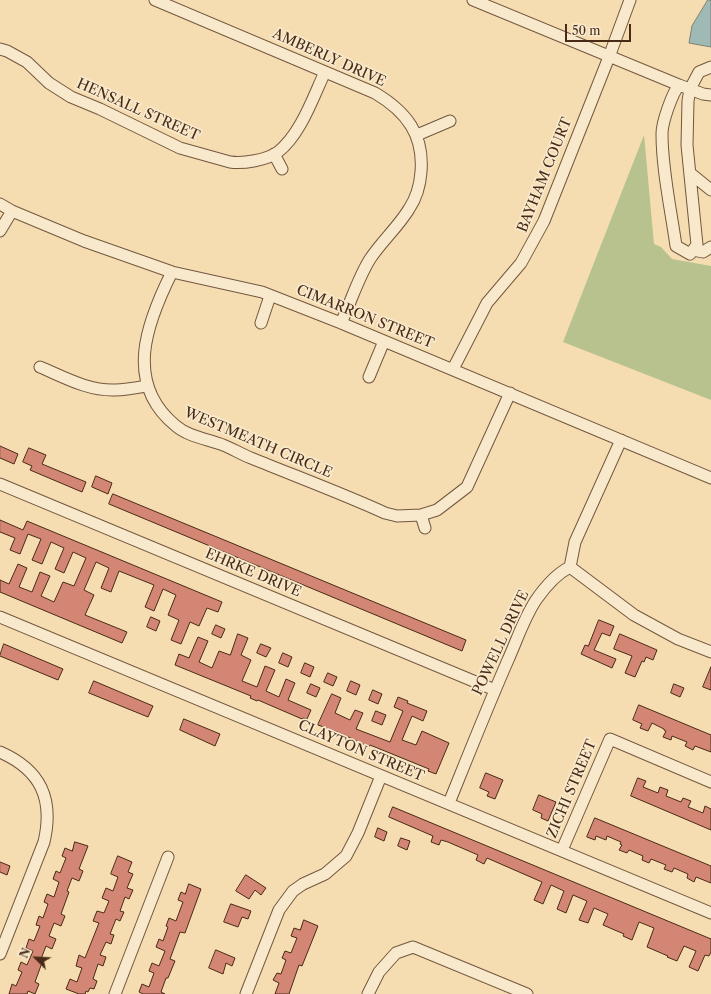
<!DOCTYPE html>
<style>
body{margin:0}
#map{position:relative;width:711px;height:994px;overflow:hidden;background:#f5ddb1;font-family:"Libre Caslon Text",serif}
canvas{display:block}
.north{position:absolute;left:16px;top:938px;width:40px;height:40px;-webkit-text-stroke:3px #f8e9cc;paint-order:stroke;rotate:294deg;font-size:11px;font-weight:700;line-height:16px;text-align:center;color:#482a17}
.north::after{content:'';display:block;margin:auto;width:14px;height:18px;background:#482a17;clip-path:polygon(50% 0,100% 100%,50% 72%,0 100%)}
.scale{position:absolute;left:565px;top:24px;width:66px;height:18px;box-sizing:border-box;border:2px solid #482a17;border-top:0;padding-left:5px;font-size:12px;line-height:14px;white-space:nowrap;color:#482a17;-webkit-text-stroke:3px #f8e9cc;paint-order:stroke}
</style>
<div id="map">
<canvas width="711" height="994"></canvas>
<div class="north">N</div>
<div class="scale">50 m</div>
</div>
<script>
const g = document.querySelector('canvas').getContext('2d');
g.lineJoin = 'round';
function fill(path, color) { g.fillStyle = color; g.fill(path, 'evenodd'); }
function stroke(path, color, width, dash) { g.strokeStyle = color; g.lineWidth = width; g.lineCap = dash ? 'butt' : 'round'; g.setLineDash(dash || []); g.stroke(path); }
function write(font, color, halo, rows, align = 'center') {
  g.font = font + ' "Libre Caslon Text",serif'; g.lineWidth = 3.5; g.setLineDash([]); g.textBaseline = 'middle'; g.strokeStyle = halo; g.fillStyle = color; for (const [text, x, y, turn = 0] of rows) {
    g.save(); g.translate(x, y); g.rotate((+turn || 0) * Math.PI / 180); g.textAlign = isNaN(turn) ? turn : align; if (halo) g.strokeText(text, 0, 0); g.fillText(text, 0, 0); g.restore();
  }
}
fill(new Path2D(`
 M644,135l10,109 7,3 11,12 39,7v134l-148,-58z`), '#b7c28f');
const water = new Path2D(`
 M708,0h3v47l-22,-4 3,-17z`);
fill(water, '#9fbab4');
stroke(water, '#7c8075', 1);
const building = new Path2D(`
 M0,446l18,8 -4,10 -14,-6z
 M29,448l17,7 -4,9 44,18 -4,10 -52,-22 2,-4 -9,-4z
 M96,476l16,7 -4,11 -16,-7z
 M113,494l353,146 -4,11 -353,-147z
 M0,520l23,10 4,-9 195,81 -4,10 -11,-4 -8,18 -9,-4 -9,22 -10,-4 8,-20 -11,-5 8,-20 -13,-6 -9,22 -9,-4 9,-22 -35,-14 -8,21 -10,-4 8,-20 -13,-6 -12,28 10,5 -9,20 42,17 -5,11 -122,-51v-12l9,4 9,-20 9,4 -8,19 13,5 8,-20 10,4 -9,20 13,6 9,-20 11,4 12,-28 -13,-6 -9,21 -9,-4 9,-21 -13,-6 -9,22 -10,-4 9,-21 -13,-5 -8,20 -10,-4 5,-12 -15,-6z
 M151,617l9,4 -4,10 -9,-4z
 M599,620l15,6 -4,10 -8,-3 -8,17 22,9 -4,9 -31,-14 4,-9 3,1z
 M216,625l9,4 -4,9 -9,-4z
 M238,634l10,4 -7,17 10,5 -9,21 15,6 8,-21 10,4 -9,21 13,6 7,-18 9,4 -7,17 23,10 -4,9 -4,-1 -1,1 -44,-19 -1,1 -7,-3 1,-2 -76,-31 4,-11 10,4 9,-21 10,4 -9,21 13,6 7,-17 11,4z
 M620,634l37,16 -4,10 -7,-3 -2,5 -2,-1 -7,16 -10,-4 7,-17 -18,-7z
 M4,644l59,25 -5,11 -58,-24z
 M261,644l10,4 -5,9 -9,-4z
 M283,653l9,4 -4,10 -9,-4z
 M305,663l9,4 -4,10 -9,-4z
 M711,667v23l-8,-3z
 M328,673l9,4 -4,9 -9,-4z
 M94,681l59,25 -5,11 -59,-24z
 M351,681l9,4 -4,10 -9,-4z
 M311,684l9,4 -4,9 -9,-4z
 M674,684l10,4 -4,9 -9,-4z
 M373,690l9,4 -4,10 -9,-4z
 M332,694l9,4 -6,15 15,7 5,-10 8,3 -7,16 34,13 13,-31 -9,-4 4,-10 10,4 -1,2 20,8 -4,10 -11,-5 -10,24 14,5 6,-14 27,12 -13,31 -8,-3 1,-2 -59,-24 -1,2 -29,-14 -22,-8z
 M639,705l72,30v17l-16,-6 -2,4 -8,-4 2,-4 -15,-6 -1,4 -8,-3 3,-6 -2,-1v-1l-12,-6 -4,8 -8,-3 2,-4 -9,-4z
 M376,711l10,4 -4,10 -10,-4z
 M184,719l36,15 -5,12 -35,-16z
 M486,773l17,7 -8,19 -8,-3 2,-4 -9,-4z
 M638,778l8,3 -3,6 15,6 2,-6 8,3 -2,6 15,6 2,-4 8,3 -3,6 15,6 2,-7 6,3v21l-80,-34z
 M539,795l17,7 -8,19 -7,-3 1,-4 -9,-4z
 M393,807l318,132v13l-2,4 -4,-1 -7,16 -9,-4 7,-16 -12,-5 -7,15 -10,-4 1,-1 -21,-9 7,-19 -15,-6 -7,18 -9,-4 1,-2 -21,-9 5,-11 -14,-6 -6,15 -9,-3 8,-19 -14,-6 -7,18 -9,-4 7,-18 -13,-6 -8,19 -9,-4 8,-18 -55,-24 -3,6 -8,-4 2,-5 -30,-13 -7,-2 -2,5 -8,-3 2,-6 -44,-19z
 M595,818l116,48v17l-15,-6 -2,5 -7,-4 1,-4 -14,-6 -2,4 -8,-3 2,-4 -15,-6 -2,4 -7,-3 1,-4 -14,-6 -2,3 -8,-3 3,-5 -2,-1 1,-2 -14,-6 -1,4 -10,-4 -1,4 -8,-3z
 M378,828l9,4 -3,9 -9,-4z
 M401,838l9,3 -3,9 -9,-4z
 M75,842l13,4 -9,23 4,2 -4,10 -7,-3 -5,13 2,1 -8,22 4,2 -4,10 -7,-3 -5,13 7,3 -4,10 -6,-3 -5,13 2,1 -8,22 4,2 -4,10 -7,-3 -1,3h-18l3,-10 4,2 6,-14 -4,-2 3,-8 6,3 6,-14 -7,-3 3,-9 5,2 6,-15 -4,-1 3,-9 4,2 5,-14 -4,-2 3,-8 7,3 5,-15 -6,-3 3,-8 4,2 6,-15 -4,-2 3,-8 7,3z
 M118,856l14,6 -4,10 5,2 -6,14 6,2 -4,9 -4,-2 -5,14 4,1 -4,9 -4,-2 -6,15 4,1 -3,9 -5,-2 -6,13 6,2 -3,9 -5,-2 -5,15 4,2 -3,8 -4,-1 -2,4 -2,-1 -1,3h-6l-13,-5 4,-10 7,3 5,-14 -6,-2 3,-11 6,3 14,-35 -6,-2 4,-10 7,2 5,-12 -7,-3 4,-10 7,3 5,-14 -7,-3z
 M0,862l10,4 -3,9 -7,-3z
 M246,875l20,13 -5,7 -6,-5 -6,9 -13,-8z
 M189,884l12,5 -16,44 -5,-1 -10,27 5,2 -7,17h-2l-5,14 4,2h-22l-4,-2 3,-8 7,3 5,-14 -5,-2 3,-8 7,3 6,-15 -9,-4 3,-8 4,2 5,-14 -2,-1 3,-8 7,3 7,-19 -5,-2 3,-8 4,2z
 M231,904l20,7 -3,8 -6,-2 -4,10 -14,-5z
 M304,920l14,6 -16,40 -3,-1 -10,29h-14l4,-11 -6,-3 4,-7 4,1 5,-14 -4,-2 3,-7 6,2 6,-15 -6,-2 3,-8 6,2z
 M216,950l19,8 -3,8 -6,-3 -3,11 -14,-6z`);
fill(building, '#d38674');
stroke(building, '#482a17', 1);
const minor = new Path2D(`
 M155,0l220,93c32,19 49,42 46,79 -1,14 -4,25 -12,37 -11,18 -27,32 -39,50 -12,19 -19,43 -29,64
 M473,0l206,85 24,9 8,1
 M0,49l7,2 20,11 22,21 22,14 29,12 80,39 50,14c13,2 37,-2 48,-10 23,-18 35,-55 47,-80
 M679,85c-7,9 -17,37 -17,49 0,36 9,76 14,112l14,8 7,-9 -10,-100 1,-44 2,-12 9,-17 12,-5
 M417,135l33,-14
 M274,154l8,15
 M690,173l21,17
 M0,204l12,7 72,30 88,31 90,20 79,31 370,155
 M0,231l12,-20
 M693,250l10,2 8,-5
 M172,272c-25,50 -49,111 4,154 13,11 32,13 47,19 10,4 18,9 28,13 44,18 90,35 134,55l12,3 24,-1
 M261,323l9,-27
 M40,367c24,10 48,24 75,23 11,0 21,-2 32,-4
 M453,369l34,-66 34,-40 23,-42 65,-164 21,-57
 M369,377l15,-36
 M0,484l495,206
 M425,528l-4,-13 16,-5 30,-23 43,-94
 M570,567l64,48 44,24 33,13
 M0,617l711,296
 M0,752c41,18 54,47 44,90l-44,112
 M449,803c19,-47 38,-95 59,-143 9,-20 16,-42 28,-60 9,-13 20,-26 34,-33l5,-25 46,-102
 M562,850l48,-111 101,43
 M115,994l53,-137
 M246,994l33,-84 14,-19 10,-7 22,-10 21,-18 12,-23 23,-57
 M368,994l11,-22 17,-19 17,-6 114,47`);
stroke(minor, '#73573e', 13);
stroke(minor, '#f8e9cc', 11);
write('14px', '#482a17', '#f8e9cc', [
 ["AMBERLY DRIVE",329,58,24],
 ["HENSALL STREET",138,110,24],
 ["BAYHAM COURT",545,175,-68],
 ["CIMARRON STREET",365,317,22],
 ["WESTMEATH CIRCLE",258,443,23],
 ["EHRKE DRIVE",253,573,23],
 ["POWELL DRIVE",501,643,-65],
 ["CLAYTON STREET",361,751,23],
 ["ZICHI STREET",572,789,-67]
]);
</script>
